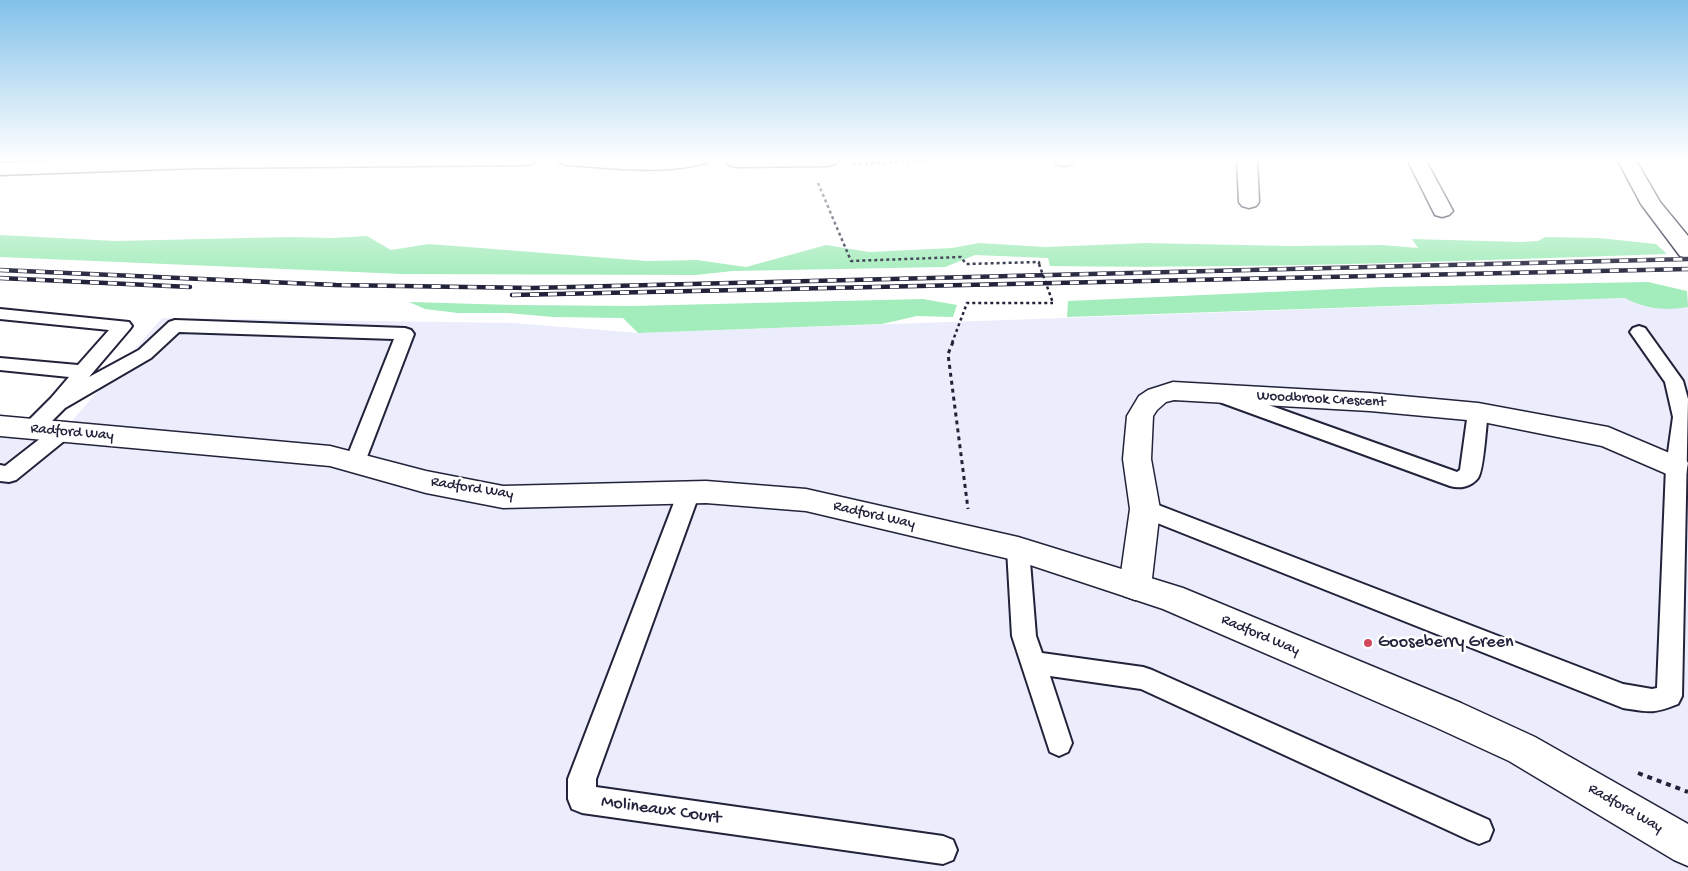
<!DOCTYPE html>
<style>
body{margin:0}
canvas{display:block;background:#fff}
</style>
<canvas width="1688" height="871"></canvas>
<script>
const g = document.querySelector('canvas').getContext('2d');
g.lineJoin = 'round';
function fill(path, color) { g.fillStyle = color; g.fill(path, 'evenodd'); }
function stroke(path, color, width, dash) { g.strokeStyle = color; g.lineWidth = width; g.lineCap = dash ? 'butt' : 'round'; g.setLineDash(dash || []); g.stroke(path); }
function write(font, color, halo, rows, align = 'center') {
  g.font = font + ' "Gochi Hand",sans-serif'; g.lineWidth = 5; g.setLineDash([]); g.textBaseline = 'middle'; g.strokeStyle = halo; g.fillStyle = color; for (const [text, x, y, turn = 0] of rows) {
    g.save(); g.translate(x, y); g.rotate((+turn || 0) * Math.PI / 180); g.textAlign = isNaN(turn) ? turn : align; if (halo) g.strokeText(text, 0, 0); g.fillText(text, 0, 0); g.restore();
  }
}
fill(new Path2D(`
 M1686,296l2,2v573h-1688v-445l62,6 100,-114 352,5 124,10z`), '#ebedfc');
fill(new Path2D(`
 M0,235l116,6 174,-4 42,1 35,-2 24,14 38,-6 218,17 50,-1 49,7 80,-22 43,7 83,-4 27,-5 67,4 99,-4 146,3 91,-1 36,3 -6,-9 109,3 17,-1 7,-4 54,1 57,6 11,10c-205,7 -411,15 -617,12l-2,-8 -73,-3 -30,12 -212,4 -38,4 -292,-1 -403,-17z
 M1648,282l39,9 1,16c-23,4 -42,2 -63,-9l-558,19 1,-16 316,-14z
 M923,299l34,6 -4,12 -36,-1 -35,8 -244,9 -15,-15 -70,-1 -45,-4h-50l-33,-4 -16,-7 104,3 119,1z`), '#a3ecbb');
const service = new Path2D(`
 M0,309l129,13 3,4 -3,4 -40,47 50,-27 30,-28 6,-2 230,8 6,2 3,4 -49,128 -3,5 -7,3 -7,-3 -3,-5 49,-123 -215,-7 -28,26 -86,50 -26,26 -7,2 -7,-2 -3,-5 3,-5 26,-26 18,-21 -69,-7v-12l78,7 31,-35 -109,-11z
 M1639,326l6,2 38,53 5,18 -6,297 -4,8c-25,10 -29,8 -55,4l-486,-193 -3,-6 3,-6 8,-2 8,2 470,181 29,5 5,-1 9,-221 7,-50 -8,-35 -35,-50 3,-4z
 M1221,388l236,84 3,-2 8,-58 3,-5 7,-2 7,2 3,5c-2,13 -4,58 -10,66 -7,9 -18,11 -28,8l-236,-86 -3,-5 3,-5z
 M62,425l7,2 3,5 -3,5 -53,43 -7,2 -9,-1v-16l5,1 50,-39z
 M689,484l7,2 4,6 -104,287v8l347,49 10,4 4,10 -4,10 -10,4 -361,-51 -10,-4 -4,-10v-20l110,-287 4,-6z
 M1018,540l8,3 3,6 7,87 6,17 101,14 9,3 337,150 4,10 -4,10 -10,4 -10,-4 -328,-151 -91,-13 22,67 -4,9 -9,4 -9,-4 -38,-116 -5,-87 3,-6z`);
const minor = new Path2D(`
 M104,159h432l-3,4 -7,2 -329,3 -197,7v-12z
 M557,159h152l-3,4c-46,12 -92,5 -139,2l-7,-2z
 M728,159h109l1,1 -3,4 -7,2 -92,1 -7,-2 -3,-4z
 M1054,159h19l1,1 -3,4 -7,2 -7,-2z
 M1237,159h20l2,43 -3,4 -7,2 -7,-2 -3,-4z
 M1407,159h18l28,52 -4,4 -7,2 -7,-2z
 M1173,382l197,11 108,10 130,24 78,33 2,3 -2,11 -10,4 -74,-32 -124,-25 -108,-10 -196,-11 -8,2 -9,8 -4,6 -2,43 9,50 -9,78 -5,9 -11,4 -11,-4 -5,-9 11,-78 -7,-50 4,-43 12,-20 9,-6z`);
const tertiary = new Path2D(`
 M1617,159h18l25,43 28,34v22l-8,-2 -39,-52z
 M0,416l330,30 96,25 77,15 203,-5 100,8 212,48 165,51 278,115 74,34 153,87v42l-14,-6 -165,-99 -74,-34 -272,-118 -145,-48 -212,-50 -100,-8 -203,5 -77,-15 -96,-27 -330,-30z`);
stroke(service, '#22223b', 4);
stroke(minor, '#22223b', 3);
stroke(tertiary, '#22223b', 3);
stroke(new Path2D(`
 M853,164l110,-5
 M818,183l33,78 110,-4 5,7 73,-2v2
 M952,343l15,-40h86`), '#22223b', 2.5, [3, 3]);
stroke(new Path2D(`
 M953,342l-5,12 20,155`), '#22223b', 3, [4, 4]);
stroke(new Path2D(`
 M1638,773l50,19`), '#22223b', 4, [5, 5]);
fill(service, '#fff');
fill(minor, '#fff');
fill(tertiary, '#fff');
const rail = new Path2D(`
 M0,270l336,15 196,3 1156,-29
 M0,278l190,9
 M512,295l1176,-26`);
stroke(rail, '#22223b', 4.5);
stroke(rail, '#fff', 3, [9]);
stroke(new Path2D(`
 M1039,264l14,39`), '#22223b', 2.5, [3, 3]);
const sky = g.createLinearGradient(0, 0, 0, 280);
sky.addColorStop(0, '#82c1e9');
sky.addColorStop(0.57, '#fff');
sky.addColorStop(1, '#ffffff00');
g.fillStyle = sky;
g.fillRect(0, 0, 1688, 280);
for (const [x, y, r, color] of [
 [1368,643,5,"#d1495b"]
]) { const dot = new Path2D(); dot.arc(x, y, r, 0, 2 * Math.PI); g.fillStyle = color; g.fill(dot); stroke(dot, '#fff', 2); }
write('15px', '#22223b', '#fff', [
 ["Woodbrook Crescent",1321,400,3],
 ["Radford Way",72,433,5],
 ["Radford Way",472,489,9],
 ["Radford Way",874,516,13],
 ["Radford Way",1260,636,23],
 ["Radford Way",1625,809,30]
]);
write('18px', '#22223b', '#fff', [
 ["Gooseberry Green",1378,643]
], 'left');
write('18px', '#22223b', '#fff', [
 ["Molineaux Court",661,811,8]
]);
</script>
